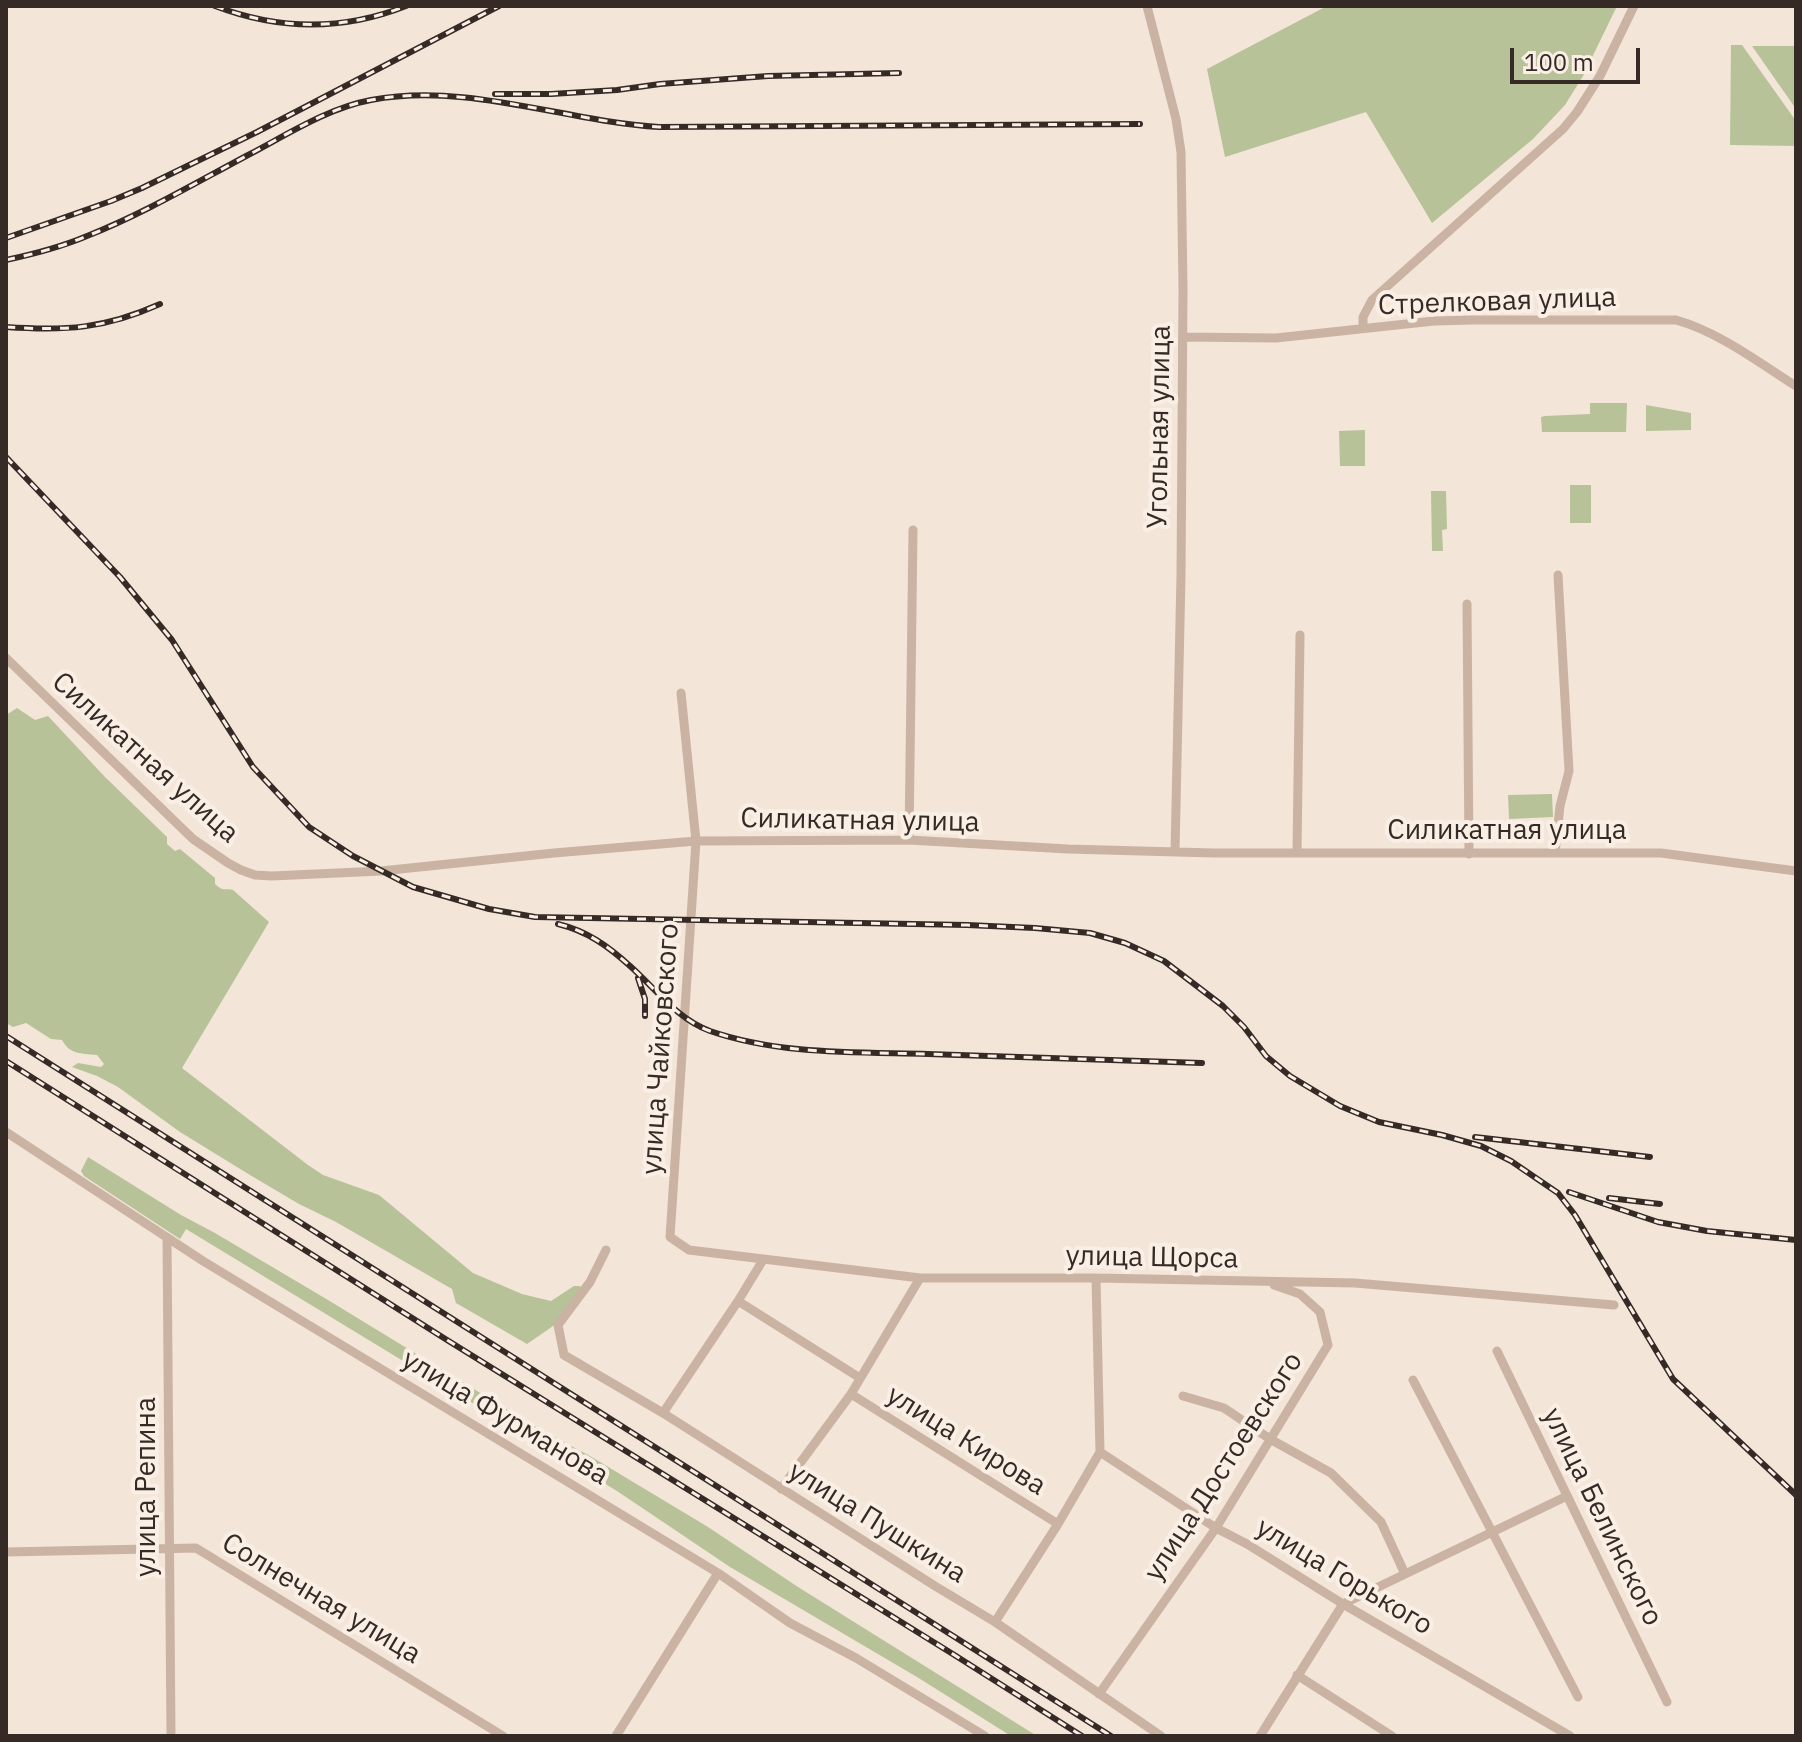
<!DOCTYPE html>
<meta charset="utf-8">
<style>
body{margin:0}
#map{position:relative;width:1802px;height:1742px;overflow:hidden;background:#f3e5d8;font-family:"IBM Plex Sans",sans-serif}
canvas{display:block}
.frame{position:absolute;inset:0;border:8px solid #362a26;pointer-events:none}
.scale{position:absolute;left:1510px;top:48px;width:130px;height:36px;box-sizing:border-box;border:4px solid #362a26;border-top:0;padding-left:10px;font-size:24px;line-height:28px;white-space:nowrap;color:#362a26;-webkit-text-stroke:6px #faefe5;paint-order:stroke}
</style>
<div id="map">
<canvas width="1802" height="1742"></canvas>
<div class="frame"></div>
<div class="scale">100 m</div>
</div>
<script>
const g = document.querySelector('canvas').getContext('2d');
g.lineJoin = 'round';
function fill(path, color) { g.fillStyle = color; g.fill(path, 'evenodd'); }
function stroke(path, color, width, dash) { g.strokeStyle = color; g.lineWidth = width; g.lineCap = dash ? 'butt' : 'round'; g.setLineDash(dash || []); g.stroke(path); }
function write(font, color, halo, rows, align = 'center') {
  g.font = font + ' "IBM Plex Sans",sans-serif'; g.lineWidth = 8; g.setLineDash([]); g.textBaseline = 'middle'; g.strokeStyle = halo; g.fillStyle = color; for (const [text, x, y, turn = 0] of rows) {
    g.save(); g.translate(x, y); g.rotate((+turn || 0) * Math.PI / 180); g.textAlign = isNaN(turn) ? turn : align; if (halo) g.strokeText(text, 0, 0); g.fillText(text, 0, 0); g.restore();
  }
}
fill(new Path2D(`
 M1327,6h290l-34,70 -18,29 -32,34 -101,84 -66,-111 -141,45 -18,-88z
 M1731,45h11l54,76v25l-66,-1z
 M1752,46h44v63z
 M1590,403h37l-1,29h-84l-1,-15 4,-1 45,-2z
 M1646,405l45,8v17l-45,1z
 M1365,430v36h-25l-1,-35z
 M1570,485h21v38h-21z
 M1431,491h15l1,38 -5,1 1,21h-11z
 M17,708l18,12 13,-4 57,61 62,60v7l8,7 5,-2 35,29v6c9,8 8,4 18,6l36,32 -87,146 126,97 15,10 56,20 94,78 49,21 29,7 23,-15h6l2,4 -26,34 -29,20 -71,-41 -4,-14 -116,-67 -37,-18 -49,-29 -70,-43 -62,-45 -21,-11 -25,-9 6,-4 23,4 3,-3 -7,-9c-16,-2 -27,0 -35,-15l-11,-1 -25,-16 -13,4 -7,-4v-308z
 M1552,794l1,23 -44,2 -1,-24z
 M88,1157l93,58 34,18 113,67 213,130 49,26 118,71 90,60 239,149h-26l-94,-59 -187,-110 -113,-76 -431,-262 -6,10 -96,-63 -3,-5z`), '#b7c298');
stroke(new Path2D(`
 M1147,6l29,113 5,33 2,138 -2,286 -6,276
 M1363,328v-11l9,-17 191,-171 14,-17 23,-36 34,-70
 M1183,337l93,1 158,-17 38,-1h204c43,12 82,42 120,66
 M1467,604l2,250
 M6,658l187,181 35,24 13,7 14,5 17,1 109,-5 173,-18 142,-12 213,-1 159,9 146,4h447l135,18
 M681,693l15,148 -26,396 19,13 231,28h176l259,5 259,22
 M909,840l4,-310
 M1297,852l3,-217
 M1555,853l5,-47 9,-35 -11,-196
 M6,1132l197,129 515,312 72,50 66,35 129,78
 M167,1238l4,498
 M606,1250l-16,32 -32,43 6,30 99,58 272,173 60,36 166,114
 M738,1301l122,77
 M1497,1351l170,351
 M1413,1380l165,317
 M851,1394l207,130
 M1183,1396l41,12 46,31 61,34 50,49 24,52
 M663,1413l75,-112 25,-41
 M1100,1452l116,76 31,16 96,60 227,132
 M781,1489l70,-95 69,-116
 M6,1552l190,-4 307,188
 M995,1622l63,-98 42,-72 -4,-174
 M1297,1675l95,61
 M1099,1694l117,-166 112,-183 -8,-33 -20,-18 -26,-9
 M616,1736l102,-163
 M1260,1736l83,-132 224,-108`), '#cbb3a4', 9);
const rail = new Path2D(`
 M215,6c63,24 128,25 191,0
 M495,94h56l66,-4 43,-6 108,-8 131,-3
 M6,238l105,-37 31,-13 115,-56 242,-126
 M6,260c28,-6 55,-13 81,-24 56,-22 110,-54 163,-82 38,-20 78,-46 121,-54 97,-18 192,21 288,27l481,-3
 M6,327c60,4 98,2 154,-23
 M6,457l114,120 52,63 81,127 56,60 44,29 60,31 76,22 46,8 432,8 68,3 55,5 35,10 39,18 59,45 21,21 22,29 24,20 50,30 39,16 63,13 39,11 30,15 22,15 25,17 17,22 98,164 123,116
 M558,924c29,7 50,22 72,42 26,23 47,53 80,65 70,24 145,21 218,23 91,3 182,6 274,9
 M638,978l7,21v17
 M6,1036l1105,700
 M6,1061l441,279 509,316 126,80
 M1475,1137l175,20
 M1569,1192l89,30 49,9 89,9
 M1609,1198l51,6`);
stroke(rail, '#362a26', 6);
stroke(rail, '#faefe5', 3, [9]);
write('28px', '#362a26', '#faefe5', [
 ["Стрелковая улица",1497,302,-2],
 ["Угольная улица",1160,427,-89],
 ["Силикатная улица",145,758,42],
 ["Силикатная улица",860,821,1],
 ["Силикатная улица",1507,831],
 ["улица Чайковского",661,1049,-86],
 ["улица Щорса",1152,1258,1],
 ["улица Фурманова",505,1418,31],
 ["улица Кирова",966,1441,32],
 ["улица Достоевского",1224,1467,-57],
 ["улица Репина",147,1487,-90],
 ["улица Белинского",1602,1517,64],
 ["улица Пушкина",877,1523,32],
 ["улица Горького",1344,1577,31],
 ["Солнечная улица",321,1599,31]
]);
</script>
